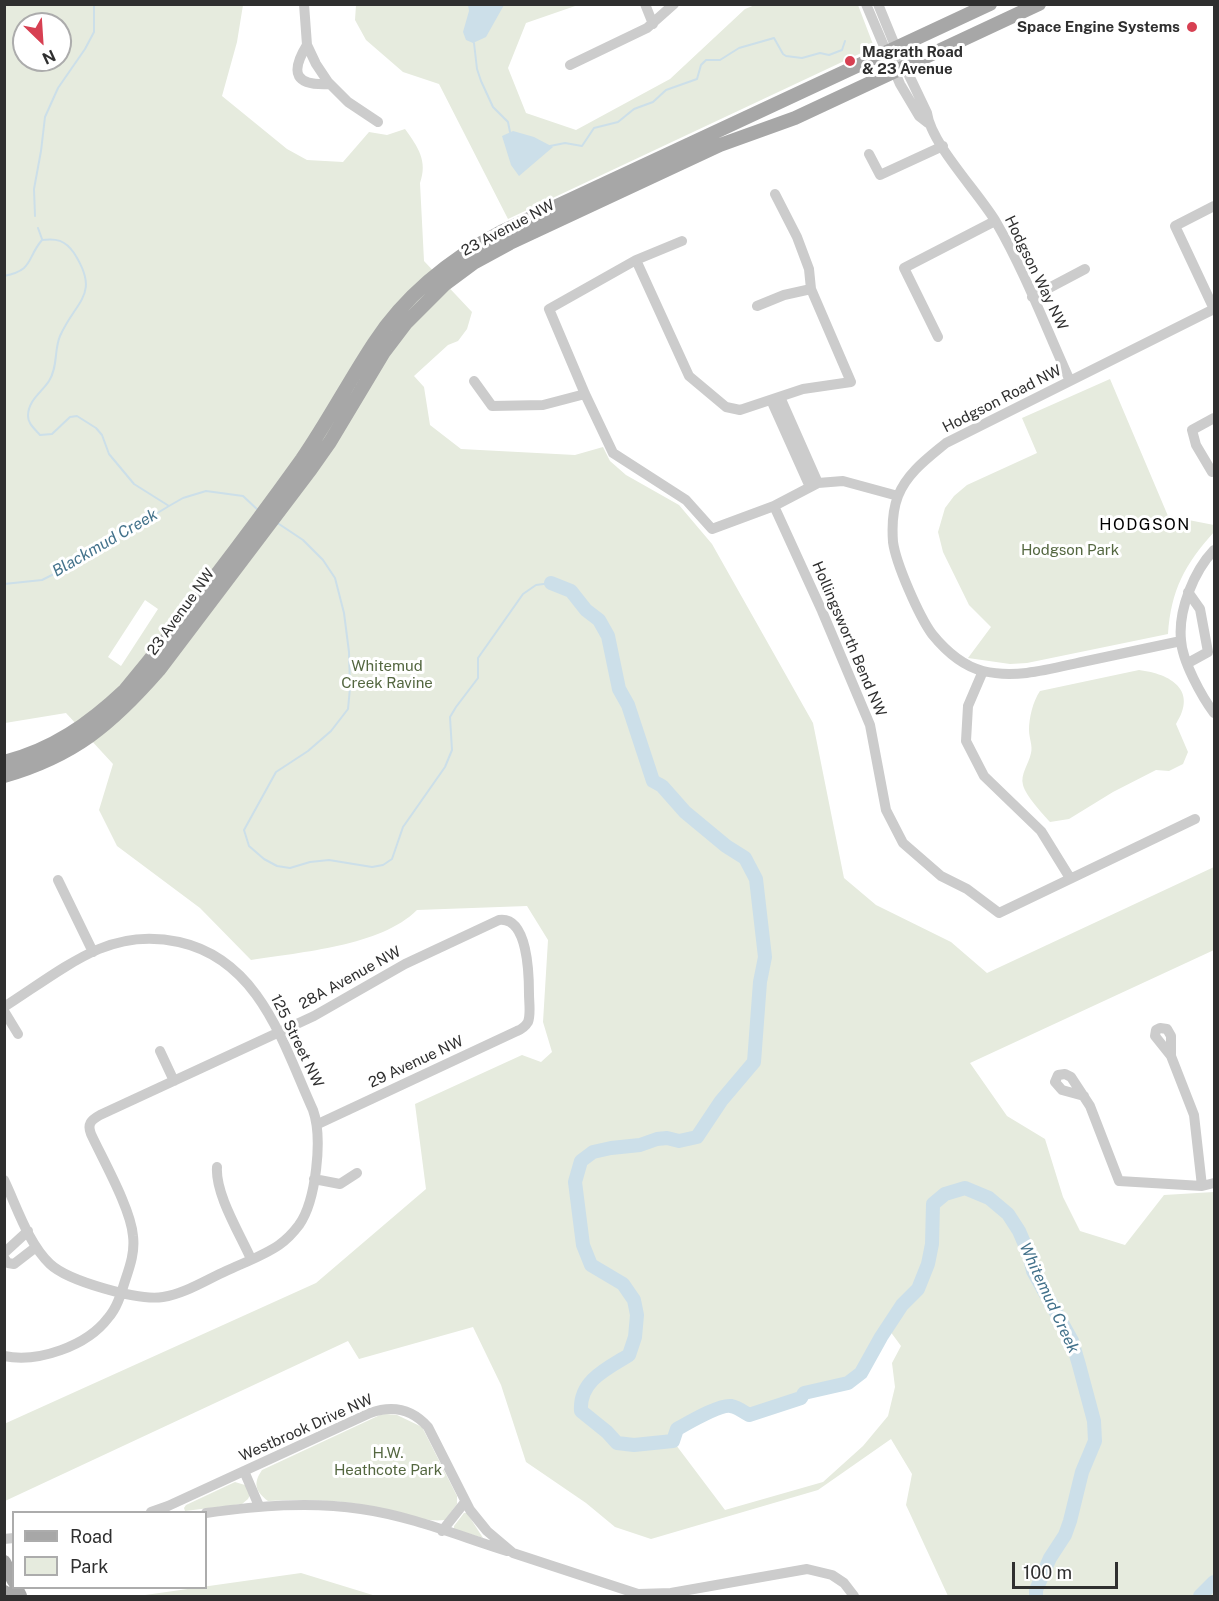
<!DOCTYPE html>
<style>
body{margin:0}
#map{position:relative;width:1219px;height:1601px;overflow:hidden;background:#fff;font-family:"Public Sans",sans-serif}
canvas{display:block}
.frame{position:absolute;inset:0;border:6px solid #2f2f2f;pointer-events:none}
.legend{position:absolute;left:12px;top:1511px;width:195px;height:78px;box-sizing:border-box;background:#fff;border:2px solid #acacac;margin:0;padding:8px 10px;list-style:none;font-size:18px;color:#2f2f2f}
.legend li{display:flex;align-items:center;gap:12px;height:30px}
.legend b{width:30px;border:2px solid #acacac}
.north{position:absolute;left:12px;top:12px;width:60px;height:60px;box-sizing:border-box;background:#fff;border:2px solid #acacac;border-radius:50%;rotate:155deg;font-size:16px;font-weight:700;line-height:24px;text-align:center;color:#2f2f2f}
.north::after{content:'';display:block;margin:auto;width:21px;height:27px;background:#d74052;clip-path:polygon(50% 0,100% 100%,50% 72%,0 100%)}
.scale{position:absolute;left:1012px;top:1562px;width:106px;height:27px;box-sizing:border-box;border:3px solid #2f2f2f;border-top:0;padding-left:8px;font-size:18px;line-height:21px;white-space:nowrap;color:#2f2f2f;-webkit-text-stroke:4px #fff;paint-order:stroke}
</style>
<div id="map">
<canvas width="1219" height="1601"></canvas>
<div class="frame"></div>
<ul class="legend">
<li><b style="height:8px;background:#a7a7a7"></b>Road</li>
<li><b style="height:16px;background:#e6ebde"></b>Park</li>
</ul>
<div class="north">N</div>
<div class="scale">100 m</div>
</div>
<script>
const g = document.querySelector('canvas').getContext('2d');
g.lineJoin = 'round';
function fill(path, color) { g.fillStyle = color; g.fill(path, 'evenodd'); }
function stroke(path, color, width, dash) { g.strokeStyle = color; g.lineWidth = width; g.lineCap = dash ? 'butt' : 'round'; g.setLineDash(dash || []); g.stroke(path); }
function write(font, color, halo, rows, align = 'center') {
  g.font = font + ' "Public Sans",sans-serif'; g.lineWidth = 6; g.setLineDash([]); g.textBaseline = 'middle'; g.strokeStyle = halo; g.fillStyle = color; for (const [text, x, y, turn = 0] of rows) {
    g.save(); g.translate(x, y); g.rotate((+turn || 0) * Math.PI / 180); g.textAlign = isNaN(turn) ? turn : align; if (halo) g.strokeText(text, 0, 0); g.fillText(text, 0, 0); g.restore();
  }
}
fill(new Path2D(`
 M5,5h238l-6,37 -15,54 65,53 20,11 36,2 26,-30 18,3 18,-6c13,18 23,32 15,54l4,78 48,51 -5,17 -9,12 -10,4 -34,31 10,11 6,38 31,24 114,6 28,-8 7,14 16,14 53,30 33,39 101,179 31,155 32,27 75,37 36,31 227,-106v83l-244,113 37,53 38,23 18,58 17,34 45,14 39,-50 50,-3v404h-266l-42,-91 6,-31 -21,-35 -73,51 -167,49 -36,-12 -29,-24 -60,-41 -25,-77 -28,-58 -114,32 -11,-18 -343,160 -1,-77 312,-141 110,-94 -11,-85 107,-49 19,7 11,-10 -9,-30 5,-82 -21,-34 -110,4c-36,36 -116,42 -166,50l-51,-52 -83,-62 -18,-36 14,-46 -47,-51 -61,10zM24,24h36v36h-36zM145,600l13,9 -37,57 -13,-9zM887,1327l14,19 -9,17 3,24 -7,29 -25,30 -40,36 -98,28 -52,-69 4,-12c11,-6 43,-25 54,-23 6,1 13,6 18,9l52,-17 3,-5 44,-10 13,-10z
 M356,5h222l-52,18 -18,45 18,45 50,17 94,-51 75,-70 10,-4h103l16,42 -366,172 -69,-135 -36,-12 -37,-32 -11,-20z
 M1110,379l58,137 46,9v7c-29,32 -43,58 -46,102l-141,29 -17,1 -42,-6 23,-31 -22,-22 -26,-53 -5,-20 7,-24 9,-12 13,-11 70,-32 -15,-35z
 M1139,670c32,4 59,20 37,54l12,28 -5,12 -14,7 -13,-1 -43,22 -44,27 -19,3c-8,-9 -24,-26 -27,-37 -3,-11 6,-21 8,-32 2,-7 -2,-15 -2,-23 0,-12 4,-29 11,-39z
 M386,1414l11,1 25,12 35,69v8l-12,16c-23,3 -46,-9 -69,-13 -36,-7 -72,-8 -108,-6 -13,-10 -15,-18 -6,-31l118,-55z
 M235,1482l10,3 5,10 -2,4 -6,5 -57,7 -1,-3 2,-3z
 M464,1513h3l16,25 -29,-9v-3z
 M301,1573l75,23h-238z`), '#e6ebde');
fill(new Path2D(`
 M468,5h36l-18,32 -13,6 -7,-3 -3,-8 6,-21z
 M513,131l21,6 19,10 -34,29 -8,-11 -9,-29z`), '#ccdfe9');
stroke(new Path2D(`
 M474,43l3,26 4,12 12,26 15,15 2,10
 M550,146l15,-3 17,3 12,-18 24,-6 16,-13 19,-7 13,-12 31,-11 4,-14 5,-5h14l19,-12 35,-10 9,16 3,2 16,2 18,-5 9,2 13,-5 3,-9
 M35,216l-1,-27 7,-38 4,-34 13,-29 27,-39 9,-17v-28
 M38,228l4,11
 M4,276c30,-6 22,-17 38,-36 14,-2 23,0 32,13 27,42 2,47 -14,83 -6,14 -2,31 -11,45 -7,11 -21,19 -21,35 0,8 7,13 12,19l12,-1 18,-17 7,-1 19,12 6,7 7,19 25,30 35,22 14,-8 23,-7 37,5 16,15
 M276,522l27,18 20,20 12,18 9,35 5,39 1,36 -2,21 -17,22 -23,20 -32,21 -32,58 5,16 15,13 13,7 13,2 20,-6 19,-2 43,7 11,-2 9,-6 11,-32 42,-60 7,-17 -2,-33 6,-10 22,-29v-20l45,-64 13,-9 15,-2
 M4,584l38,-4 24,-12 103,-62`), '#ccdfe9', 2);
stroke(new Path2D(`
 M551,583l20,8 15,19 13,10 9,16 11,53 9,16 25,76 9,5 23,26 41,34 19,12 11,21 9,78 -5,25 -6,80 -33,39 -24,36 -18,4 -12,-3 -10,1 -17,6 -29,3 -18,4 -12,9 -6,21 8,63 8,20 32,19 11,16 3,15 -2,22 -6,18c-23,14 -50,26 -48,56l26,21 10,11 17,2 39,-4 4,-12c11,-6 43,-25 54,-23 6,1 13,6 18,9l52,-17 3,-5 44,-10 13,-10 20,-36 21,-32 16,-16 10,-25 4,-20 1,-40 12,-10 20,-6 24,10 19,16 11,17 10,23 4,17 39,70 7,24 15,56 1,20 -13,31 -12,49 -5,14 -15,23 -14,32v6
 M1200,1596l14,-14`), '#ccdfe9', 14);
stroke(new Path2D(`
 M304,4l3,41 9,19 12,18 20,20 30,20
 M645,4l8,20
 M866,4l34,80 19,32 9,7
 M878,4l18,44 31,65c4,31 52,80 69,109 29,50 50,106 74,159
 M307,45c-18,29 -11,41 23,39
 M570,65l77,-37 27,-24
 M869,154l11,21 63,-29
 M682,241l-46,19 -87,49 36,85 28,59 73,47 26,29 62,-23 44,-23 25,-2 55,15
 M636,260l53,116 37,31 14,3 63,-21 48,-7 -40,-93 -2,-20 -12,-32 -22,-43
 M1032,297l53,-28
 M757,306l27,-11 27,-6
 M1214,309l-39,-83 39,-20
 M938,337l-34,-69 91,-47
 M474,381l18,25 51,-1 42,-11
 M780,397l38,86
 M771,400l39,87
 M1212,472l-16,-27 -4,-15 22,-12
 M774,506l48,105 48,114 16,85 17,33 38,33 26,13 32,24 196,-94
 M1214,550c-20,21 -36,60 -33,90 1,21 21,57 33,73
 M1181,641c-33,7 -66,14 -99,21 -32,7 -66,17 -99,9 -20,-5 -38,-21 -51,-37 -13,-18 -36,-70 -39,-92 -1,-14 0,-33 5,-46 9,-23 30,-38 48,-53l268,-134
 M1188,663l20,-11 -8,-43 -12,-17
 M983,671l-15,35 -2,35 18,35 57,55 29,47
 M58,880l35,72
 M4,1007c30,-19 64,-45 95,-58 26,-11 53,-13 80,-7 81,18 104,102 134,168 10,28 3,91 -14,115 -6,8 -13,15 -20,20 -16,11 -36,18 -53,26 -20,9 -42,23 -63,26 -25,4 -95,-16 -113,-33 -22,-21 -33,-57 -46,-84
 M4,1011l14,23
 M160,1051l14,30
 M1171,1056l-16,-20 1,-6 4,-2 7,1 4,7v20l23,59 8,71
 M1084,1096l-22,-6 -7,-8 3,-7 7,-1 6,3 19,29 29,75 83,5 12,-3
 M217,1167c-2,27 23,67 34,92
 M314,1179l26,5 17,-11
 M4,1253l24,-22
 M4,1258l4,5 6,1 22,-17
 M4,1356c34,7 83,-10 104,-38 9,-10 13,-24 17,-37 5,-15 10,-29 8,-45 -2,-27 -30,-76 -42,-102 -4,-10 0,-14 9,-19l214,-99 91,-52 94,-44c29,-4 30,55 30,74 0,9 2,20 -1,28 -3,5 -6,7 -11,9l-199,93
 M244,1471l15,35
 M151,1512l17,-6 202,-93c22,-8 42,-4 58,14l42,83 17,21 26,22 125,41 33,-1 136,-24 25,6 12,8 10,13
 M206,1513c52,-7 103,-12 155,-4 50,7 98,27 146,42
 M442,1531l23,-29
 M4,1539l10,-1`), '#ccc', 10);
stroke(new Path2D(`
 M4,762c48,-12 85,-38 121,-72 61,-74 121,-153 177,-231 26,-38 47,-78 72,-116 32,-49 78,-85 129,-112l487,-227
 M4,776c70,-20 108,-52 155,-106l152,-201 19,-27 54,-90 22,-29 38,-38 31,-23 35,-19 210,-98 75,-27 244,-114
 M4,1562l10,19
 M16,1588l4,8
 M4,1592l2,4`), '#a7a7a7', 14);
for (const [x, y, r, color] of [
 [1192,27,6,"#d74052"],
 [850,61,6,"#d74052"]
]) { const dot = new Path2D(); dot.arc(x, y, r, 0, 2 * Math.PI); g.fillStyle = color; g.fill(dot); stroke(dot, '#fff', 2); }
write('bold 15px', '#2f2f2f', '#fff', [
 ["Space Engine Systems",1180,27],
 ["Magrath Road",862,52,"left"],
 ["& 23 Avenue",862,69,"left"]
], 'right');
write('15px', '#2f2f2f', '#fff', [
 ["23 Avenue NW",508,228,-28],
 ["Hodgson Way NW",1036,273,64],
 ["Hodgson Road NW",1002,399,-27],
 ["23 Avenue NW",181,612,-54],
 ["Hollingsworth Bend NW",849,639,67],
 ["28A Avenue NW",350,978,-29],
 ["125 Street NW",297,1041,64],
 ["29 Avenue NW",416,1062,-25],
 ["Westbrook Drive NW",306,1428,-24]
]);
write('15px', '#546740', '#fff', [
 ["Hodgson Park",1070,550],
 ["Whitemud",387,666],
 ["Creek Ravine",387,683],
 ["H.W.",388,1453],
 ["Heathcote Park",388,1470]
]);
g.letterSpacing = '1.5px';
write('16px', '#000', '#fff', [
 ["HODGSON",1145,525]
]);
g.letterSpacing = '0px';
write('italic 16px', '#43728b', '#fff', [
 ["Blackmud Creek",105,543,-30],
 ["Whitemud Creek",1049,1298,65]
]);
</script>
